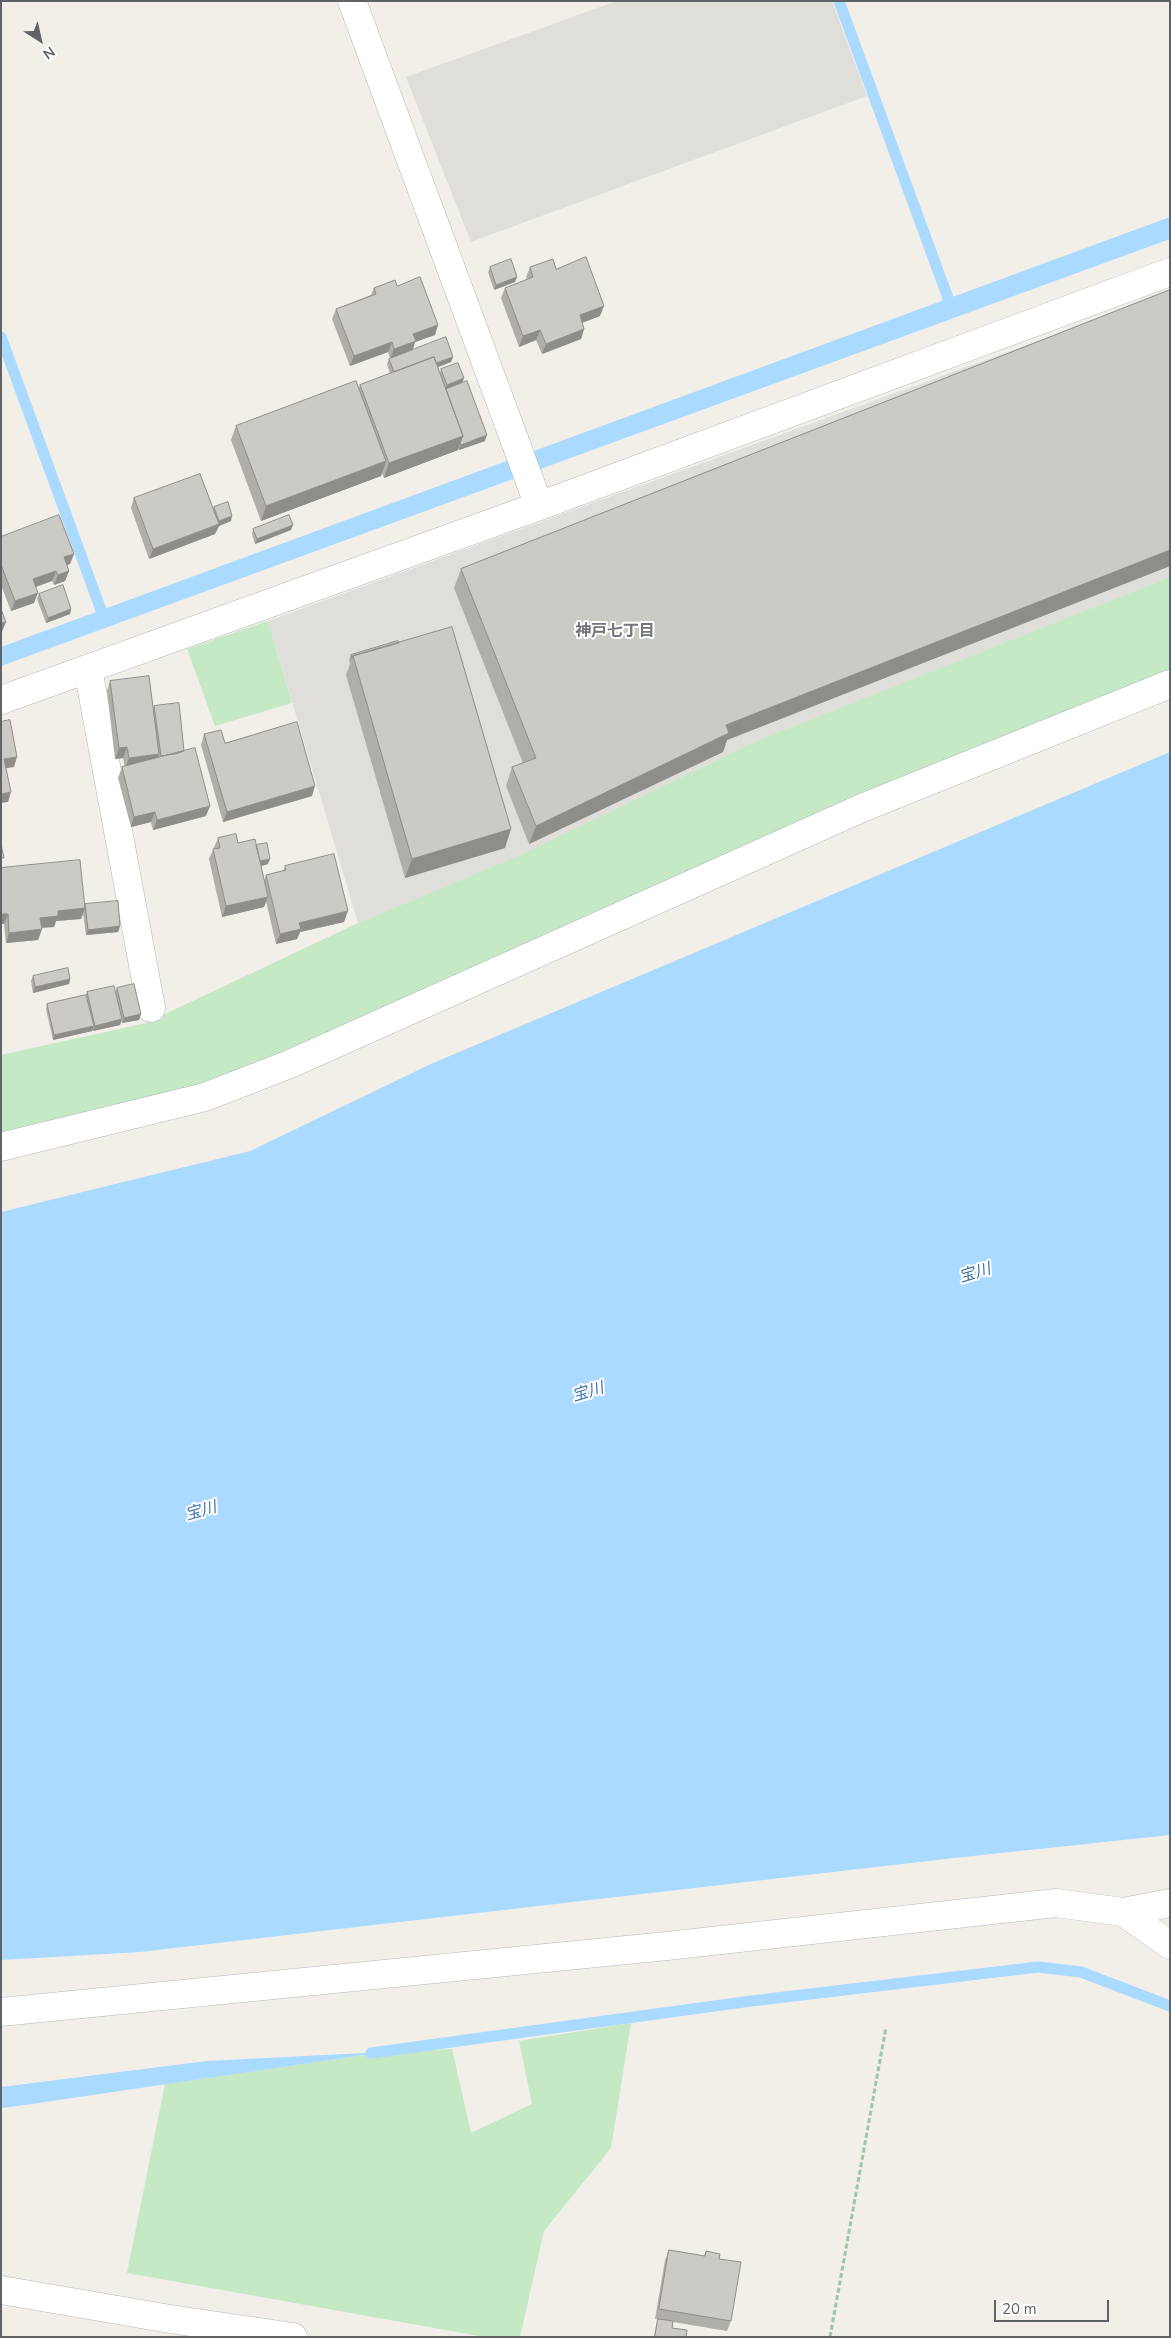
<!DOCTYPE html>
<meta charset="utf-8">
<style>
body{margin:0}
#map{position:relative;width:1171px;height:2338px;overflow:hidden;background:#f1efe8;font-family:"Nunito Sans",sans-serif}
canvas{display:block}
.frame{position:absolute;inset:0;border:2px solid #5f6368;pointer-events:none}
.north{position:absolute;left:15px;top:15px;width:50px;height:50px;-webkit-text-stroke:4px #fff;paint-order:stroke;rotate:145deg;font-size:14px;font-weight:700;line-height:20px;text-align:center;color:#5f6368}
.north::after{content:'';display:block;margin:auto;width:18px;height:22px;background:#5f6368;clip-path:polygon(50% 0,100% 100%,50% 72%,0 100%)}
.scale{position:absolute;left:994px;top:2300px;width:115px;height:22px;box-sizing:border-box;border:2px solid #5f6368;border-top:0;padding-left:6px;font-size:15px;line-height:18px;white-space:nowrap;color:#5f6368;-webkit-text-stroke:4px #fff;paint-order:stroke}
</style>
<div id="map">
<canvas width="1171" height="2338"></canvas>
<div class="frame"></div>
<div class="north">N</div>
<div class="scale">20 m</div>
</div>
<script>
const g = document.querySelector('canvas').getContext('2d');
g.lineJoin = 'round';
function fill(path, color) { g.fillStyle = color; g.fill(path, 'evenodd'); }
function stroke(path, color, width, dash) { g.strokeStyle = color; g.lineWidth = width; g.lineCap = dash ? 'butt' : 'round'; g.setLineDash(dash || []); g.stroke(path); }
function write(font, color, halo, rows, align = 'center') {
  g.font = font + ' "Nunito Sans","Noto Sans JP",sans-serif'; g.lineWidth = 4; g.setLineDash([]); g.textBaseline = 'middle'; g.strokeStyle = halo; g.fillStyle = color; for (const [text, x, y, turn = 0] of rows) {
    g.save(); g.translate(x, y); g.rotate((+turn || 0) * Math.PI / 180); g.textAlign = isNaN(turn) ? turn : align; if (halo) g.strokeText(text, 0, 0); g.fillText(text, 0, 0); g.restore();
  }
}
fill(new Path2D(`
 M617,1h215l35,95 -396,146 -65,-165z
 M1170,293v284l-414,164 -238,115 -160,67 -90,-302z`), '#e0deda');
fill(new Path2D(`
 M1170,577v93l-311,125 -566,256 -89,32 -203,53v-81l145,-32 212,-100 160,-67 238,-115z
 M268,621l24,82 -77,23 -28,-77z
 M631,2023l-20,125 -67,83 -24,106h-35l-358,-64 38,-189 219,-32 68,-3 19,84 61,-29 -13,-63z`), '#c5e8c5');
fill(new Path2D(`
 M1170,217v22l-1169,427v-19z
 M1170,752v1083l-216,23 -814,94 -139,8v-748l249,-61 183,-88z
 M384,2052l-366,54 -17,2v-21l206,-26z`), '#aadaff');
stroke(new Path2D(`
 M839,1l109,297
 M1,337l100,273
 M371,2053l380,-52 287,-34 43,5 89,34`), '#aadaff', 11);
const minor = new Path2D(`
 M352,1l187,505
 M88,669l63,339
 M1,700l538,-194 631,-234
 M1,1147l204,-50 85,-33 572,-256 308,-124
 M1123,1912l47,33
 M1,2012l666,-66 389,-43 67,9 47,-9
 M1,2290l169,29 123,18`);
stroke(minor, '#b5b8bc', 29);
stroke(new Path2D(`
 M830,2337l56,-310`), '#9cc7a9', 3, [5, 2.5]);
stroke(minor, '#fff', 28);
fill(new Path2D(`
 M490,267l27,10 -2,5 -21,8 -6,-18z
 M530,267l26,2 44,47 -18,7 2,6 -3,10 -39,15 -6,-14 -17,7 -18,-49 4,-10 22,-8 -1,-3z
 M397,286l38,49 -20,7 -2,8 40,7 -2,5 -13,5 2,6 1,-4 23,9 -2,5 23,58 -26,9v-2l-1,2 -74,28 -2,-5 -1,3 -120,45 -30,-81 5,-14 123,-38 1,-3 30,-11 -3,-10 2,-5 1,-1 -2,-6 -38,14 -18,-47 4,-10 35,-14 3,-7z
 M1170,290v276l-443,174 -4,12 -194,92 -23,-58 6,-19 11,-4 -69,-175 7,-19z
 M134,498l79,10 1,-1 17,14 -12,5 -4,8 -66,25 -18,-51z
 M253,529l38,1 -36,14 -3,-10z
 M1,537l73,17 -4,10 -3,1 2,6 -4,10 -11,4 -2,-4 -16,6 -2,16 -23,8 -10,-26z
 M39,594l32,15 -1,5 -24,9 -9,-24z
 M351,655l154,193 -100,30 -59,-203 4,-11 -1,-4z
 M110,681l43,28 1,-3 30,45 22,65 -53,14 -2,-8 -20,5 -13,-49 4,-11h3l-2,-9 -8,1 -8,-68z
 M204,734l21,9 87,53 -89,26 -22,-77z
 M218,838l20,5 18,2 12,19 -7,2 3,15 2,-6 17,-4 2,-5 59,56 -44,10 -3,7 -21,5 -10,-43 -2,6 -42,10 -13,-58z
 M1,868l84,37 35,21 -2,6 -32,3 -3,-22 -2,6 -25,2 -2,6 -13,1 1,1 -4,11 -32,3 -2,-19z
 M33,976l37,3 -1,5 -36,9 -2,-12z
 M117,988l24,26 -2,6 -17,3 -1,-3 -1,5 -27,6v-2l-1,2 -39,9 -7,-31 1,-5 39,-9 1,-3h28z
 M669,2250l35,6 2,-5 13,8 12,62 -4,10 -54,-9 -1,6 14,9h-32l4,-18h-3l10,-59z`), '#afaea9');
fill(new Path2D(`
 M517,277l-2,5 -21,8 2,-5z
 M604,306l-4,10 -24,9 4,-10z
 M438,325l-3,10 -20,7 -3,9 -22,8 4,-10 19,-15z
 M584,329l-3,10 -39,15 4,-10z
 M540,330l-4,10 -17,7 4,-11z
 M392,342l-4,10 -38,14 4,-10z
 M453,357l-2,5 -57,22 2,-5z
 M464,378l-2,6 -17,6 2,-5z
 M487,435l-2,6 -26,9 2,-5z
 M463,436l-5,14 -74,28 5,-15z
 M386,461l-5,15 -120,45 5,-15z
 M232,516l-1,5 -12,5 -4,8 -66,25 4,-10 65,-24 1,-4z
 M293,525l-2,5 -36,14 2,-5z
 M1170,550v16l-443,174 -4,12 -194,92 7,-18 190,-101z
 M74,554l-4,10 -10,4 4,-11z
 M56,571l-4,10 -23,8 4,-10z
 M69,571l-4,10 -11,4 4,-10z
 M38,593l-4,10 -23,8 4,-10z
 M71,609l-1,5 -24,9 2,-5z
 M6,622l-4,10h-1v-9z
 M127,747l-4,11 -8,1 4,-11z
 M159,754l-4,10 -30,4 4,-10z
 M17,757l-3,10 -13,2 3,-10z
 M315,786l-3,10 -89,26 4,-10z
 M11,792l-3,10 -7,1v-9z
 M210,806l-4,10 -53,14 4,-10z
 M155,812l-4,10 -20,5 3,-10z
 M511,829l-6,19 -100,30 7,-19z
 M270,859l-2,5 -10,3 1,-5z
 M268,897l-4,10 -42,10 4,-11z
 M85,908l-4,11 -25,2 -2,6 -18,1 4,-10 18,-7z
 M348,911l-4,11 -44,10 -3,7 -21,5 4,-10 19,-11z
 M1,914h7l-4,10h-3z
 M120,926l-2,6 -32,3 2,-5z
 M42,929l-4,11 -32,3 3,-10z
 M70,979l-1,5 -36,9 2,-6z
 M141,1014l-2,6 -17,3 2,-5z
 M122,1019l-2,6 -27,6 2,-5z
 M94,1026l-2,5 -39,9 1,-5z`), '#8f8d8a');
const building = new Path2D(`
 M586,257l18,49 -24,9 4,14 -38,15 -6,-14 -17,6 -18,-48 28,-11 -3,-10 23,-8 3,10z
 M511,259l6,18 -21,8 -6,-18z
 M420,277l18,48 -25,9 3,7 -22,8 -2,-7 -38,14 -18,-47 40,-15 -2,-6 21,-8 2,6z
 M1170,290v260l-444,175 3,8 -193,93 -24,-59 24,-9 -75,-189z
 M446,337l7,20 -17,6 -2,-6 -40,15 -5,-13z
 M434,357l29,79 -74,27 -29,-78z
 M458,363l6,15 -17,7 -6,-16z
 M356,381l30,80 -120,45 -30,-80z
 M467,381l20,54 -26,10 -1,-2 3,-7 -17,-47z
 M200,474l19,50 -66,25 -19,-51z
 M228,502l4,14 -13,5 -5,-14z
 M59,515l15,39 -10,3 5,14 -11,4 -2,-4 -23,8 5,14 -23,8 -14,-36v-28z
 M289,515l4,10 -36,14 -4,-10z
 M63,585l8,24 -23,9 -9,-24z
 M1,609l5,13 -5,1z
 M452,627l59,202 -99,30 -59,-203z
 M398,641l1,2 -46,13 -1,3 -1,-4z
 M149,676l10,78 -30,4 -2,-11 -8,1 -9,-67z
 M179,703l5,48 -9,3 -14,2 -7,-50z
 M10,720l7,37 -13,2 7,33 -10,2v-72z
 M297,722l18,64 -88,26 -23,-78 17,-4 4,13z
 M195,748l15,58 -53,14 -2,-8 -21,5 -12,-50z
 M236,834l2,9 17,-4 13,58 -42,9 -13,-57 7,-1 -2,-10z
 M267,843l3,16 -10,2 -4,-16z
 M1,844l3,14h-3z
 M334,854l14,57 -49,12 2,6 -21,5 -14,-59 20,-5 -1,-4z
 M80,860l5,48 -27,3v5l-18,2 2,11 -33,4 -1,-19h-7v-46z
 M118,901l2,25 -32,4 -3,-26z
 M68,968l2,11 -35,8 -2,-11z
 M134,984l7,30 -17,4 -7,-30z
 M114,986l8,33 -27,7 -8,-34z
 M86,995l8,31 -40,9 -7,-31z
 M669,2250l36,6 1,-5 14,3 -1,5 22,3 -10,59 -72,-12z
 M658,2319l15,2 -1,7 15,2 -1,7h-31z`);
fill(building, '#cccac5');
stroke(building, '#8f8d8a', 1);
write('bold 16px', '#70757a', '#fff', [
 ["神戸七丁目",615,632]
]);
write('italic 16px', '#4174aa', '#fff', [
 ["宝川",975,1274,-17],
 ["宝川",588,1393,-17],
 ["宝川",201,1512,-16]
]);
</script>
